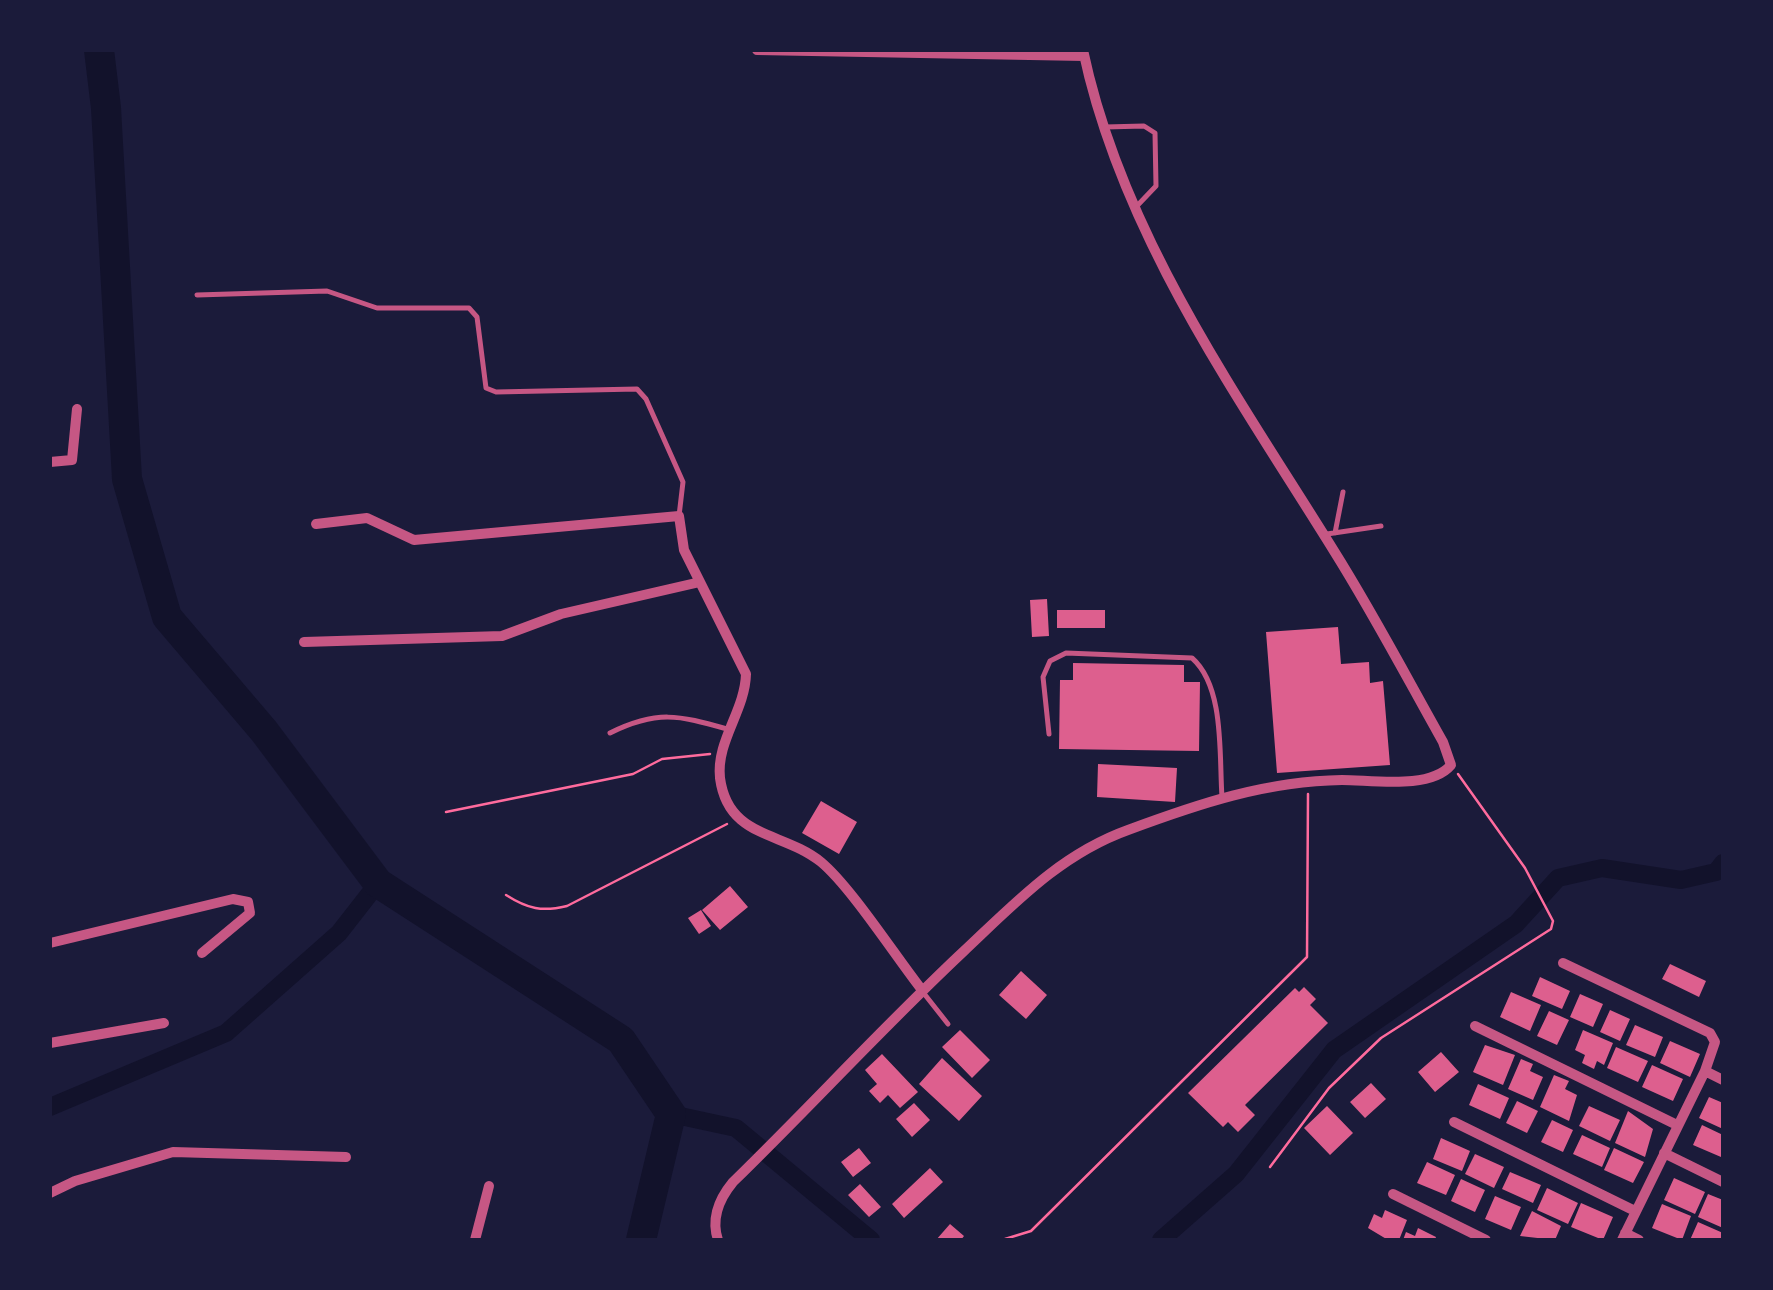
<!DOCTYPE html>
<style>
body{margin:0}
#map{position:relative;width:1773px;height:1290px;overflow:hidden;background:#1b1b3a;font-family:"IBM Plex Serif",serif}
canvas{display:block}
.frame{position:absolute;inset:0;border:52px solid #1b1b3a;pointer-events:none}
</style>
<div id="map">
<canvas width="1773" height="1290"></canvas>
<div class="frame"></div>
</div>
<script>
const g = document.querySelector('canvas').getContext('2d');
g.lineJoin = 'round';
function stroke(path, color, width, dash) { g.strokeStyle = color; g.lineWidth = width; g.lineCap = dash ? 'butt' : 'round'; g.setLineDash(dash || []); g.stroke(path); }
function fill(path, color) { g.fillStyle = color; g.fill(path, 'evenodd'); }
stroke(new Path2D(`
 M50,1107l176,-74 113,-100 39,-50
 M671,1114l65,14 135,112
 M1161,1240l75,-66 98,-124 182,-126 42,-46 44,-10 79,12 35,-8 7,-9`), '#12122b', 18);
stroke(new Path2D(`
 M99,50l7,58 21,371 40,138 97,114 114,152 243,157 50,74 -30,126`), '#12122b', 30);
fill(new Path2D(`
 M1047,599l2,37 -17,1 -2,-37z
 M1057,610h48v18h-48z
 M1338,627l3,37 28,-2 1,21 13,-2 7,84 -113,8 -11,-141z
 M1073,663l111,2v17h16l-1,69 -140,-2 1,-69h13z
 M1098,764l79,4 -2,34 -78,-5z
 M821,801l36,21 -18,32 -37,-21z
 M730,886l18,21 -28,23 -18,-20z
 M701,910l10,16 -12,8 -11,-16z
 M1670,964l36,17 -7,16 -37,-18z
 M1021,971l26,24 -21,24 -27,-24z
 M1540,977l30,14 -8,18 -30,-13z
 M1304,987l12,12 -6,6 18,18 -83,82 10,10 -17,17 -10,-10 -5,5 -35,-34 107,-105 4,4z
 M1511,992l30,13 -11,26 -30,-14z
 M1580,994l23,10 -10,23 -23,-10z
 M1610,1010l20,9 -10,22 -20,-9z
 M1549,1011l20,9 -12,25 -20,-9z
 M1635,1025l28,12 -8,20 -29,-12z
 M960,1030l30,30 -18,18 -30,-31z
 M1583,1030l30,13 -9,22 -7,-4 -3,8 -12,-6 3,-8 -10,-5z
 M1670,1041l30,13 -10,23 -30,-14z
 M1485,1045l30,10 -12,30 -30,-13z
 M1616,1047l32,14 -10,21 -31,-14z
 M1441,1052l18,20 -24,20 -17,-20z
 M882,1054l36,38 -18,16 -12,-13 -8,8 -11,-12 8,-7 -12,-14z
 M942,1058l40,38 -23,25 -40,-37z
 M1521,1059l12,5 -3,7 13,6 -10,23 -25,-11z
 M1652,1065l31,14 -10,22 -31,-14z
 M1554,1075l15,6 -4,8 12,6 -8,26 -29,-14z
 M1371,1083l15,16 -21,19 -15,-16z
 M1478,1084l31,14 -9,21 -31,-14z
 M1709,1097l14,6v26l-24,-11z
 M1517,1101l21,10 -11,22 -21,-10z
 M914,1103l16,17 -18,17 -16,-18z
 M1327,1106l26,27 -23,22 -26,-27z
 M1589,1106l31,14 -10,21 -31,-15z
 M1628,1111l25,18 -8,28 -30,-14z
 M1552,1120l21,10 -10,22 -22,-10z
 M1702,1125l21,10 -2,22 -28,-12z
 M1582,1135l28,13 -8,19 -29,-13z
 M1441,1138l29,13 -8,20 -29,-12z
 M859,1148l12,15 -18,14 -12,-15z
 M1614,1148l30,14 -11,21 -29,-13z
 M1475,1154l29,13 -10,21 -29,-14z
 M1427,1162l28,13 -9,20 -29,-12z
 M930,1168l13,14 -39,36 -12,-14z
 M1510,1172l31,13 -8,18 -31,-14z
 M1674,1178l31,14 -10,22 -31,-14z
 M1461,1179l24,11 -10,22 -24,-11z
 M860,1184l21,23 -12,10 -21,-22z
 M1547,1188l31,15 -10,21 -31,-14z
 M1708,1194l15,6v28l-25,-11z
 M1495,1196l26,11 -10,23 -26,-11z
 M1581,1203l32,14 -10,23 -32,-13z
 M1662,1204l29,12 -9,24 -30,-12z
 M1385,1210l22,10 -8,20h-11l-20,-12 6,-14 8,4z
 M1532,1211l29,15 -6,14 -35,-4z
 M1698,1222l25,11v7h-33z
 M950,1224l14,12 -3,4h-25z
 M1418,1228l18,9 -1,3h-32l3,-8 9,4z`), '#dd5f8e');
stroke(new Path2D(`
 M446,812l187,-38 29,-15 48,-5
 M506,895c22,14 36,17 61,11l160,-82
 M1270,1167l59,-79 52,-50 170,-109 2,-8 -28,-53 -67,-94
 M1005,1239l26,-8 276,-274 1,-163`), '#ff6b9d', 2.5);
stroke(new Path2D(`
 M1105,127l39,-1 11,7 1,53 -21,22
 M197,295l130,-4 50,17h92l8,9 9,71 10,4 141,-3 9,10 37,83 -4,34
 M1335,533l8,-41
 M1327,534l54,-8
 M610,733c47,-23 68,-18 117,-4
 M1049,734l-6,-57 7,-16 16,-8 126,5c33,29 27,98 30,139
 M922,991l26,33`), '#c65784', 5);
stroke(new Path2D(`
 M757,50l327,6
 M50,462l22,-2 5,-51
 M316,524l51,-6 47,22 265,-24 5,34 62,124c-1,37 -30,67 -26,104 8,61 63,53 101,84 30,25 75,95 101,128
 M304,642l198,-6 59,-22 139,-32
 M50,943l183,-44 15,3 2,11 -48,40
 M1563,963l147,70 5,9 -10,29 -83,169
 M1475,1026l202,99
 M50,1043l114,-20
 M1705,1071l18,9
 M1454,1122l181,89
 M1664,1153l59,29
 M50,1193l25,-12 98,-29 173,5
 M1393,1194l93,46
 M1625,1233l14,7
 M475,1240l14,-54
 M718,1240c-7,-21 1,-41 15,-58 78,-76 152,-157 231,-231 51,-48 97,-97 164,-121 70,-26 138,-49 214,-50 30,0 88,10 109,-15l-8,-23c-36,-64 -70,-129 -109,-191 -98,-158 -212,-316 -251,-501`), '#c65784', 10);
</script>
